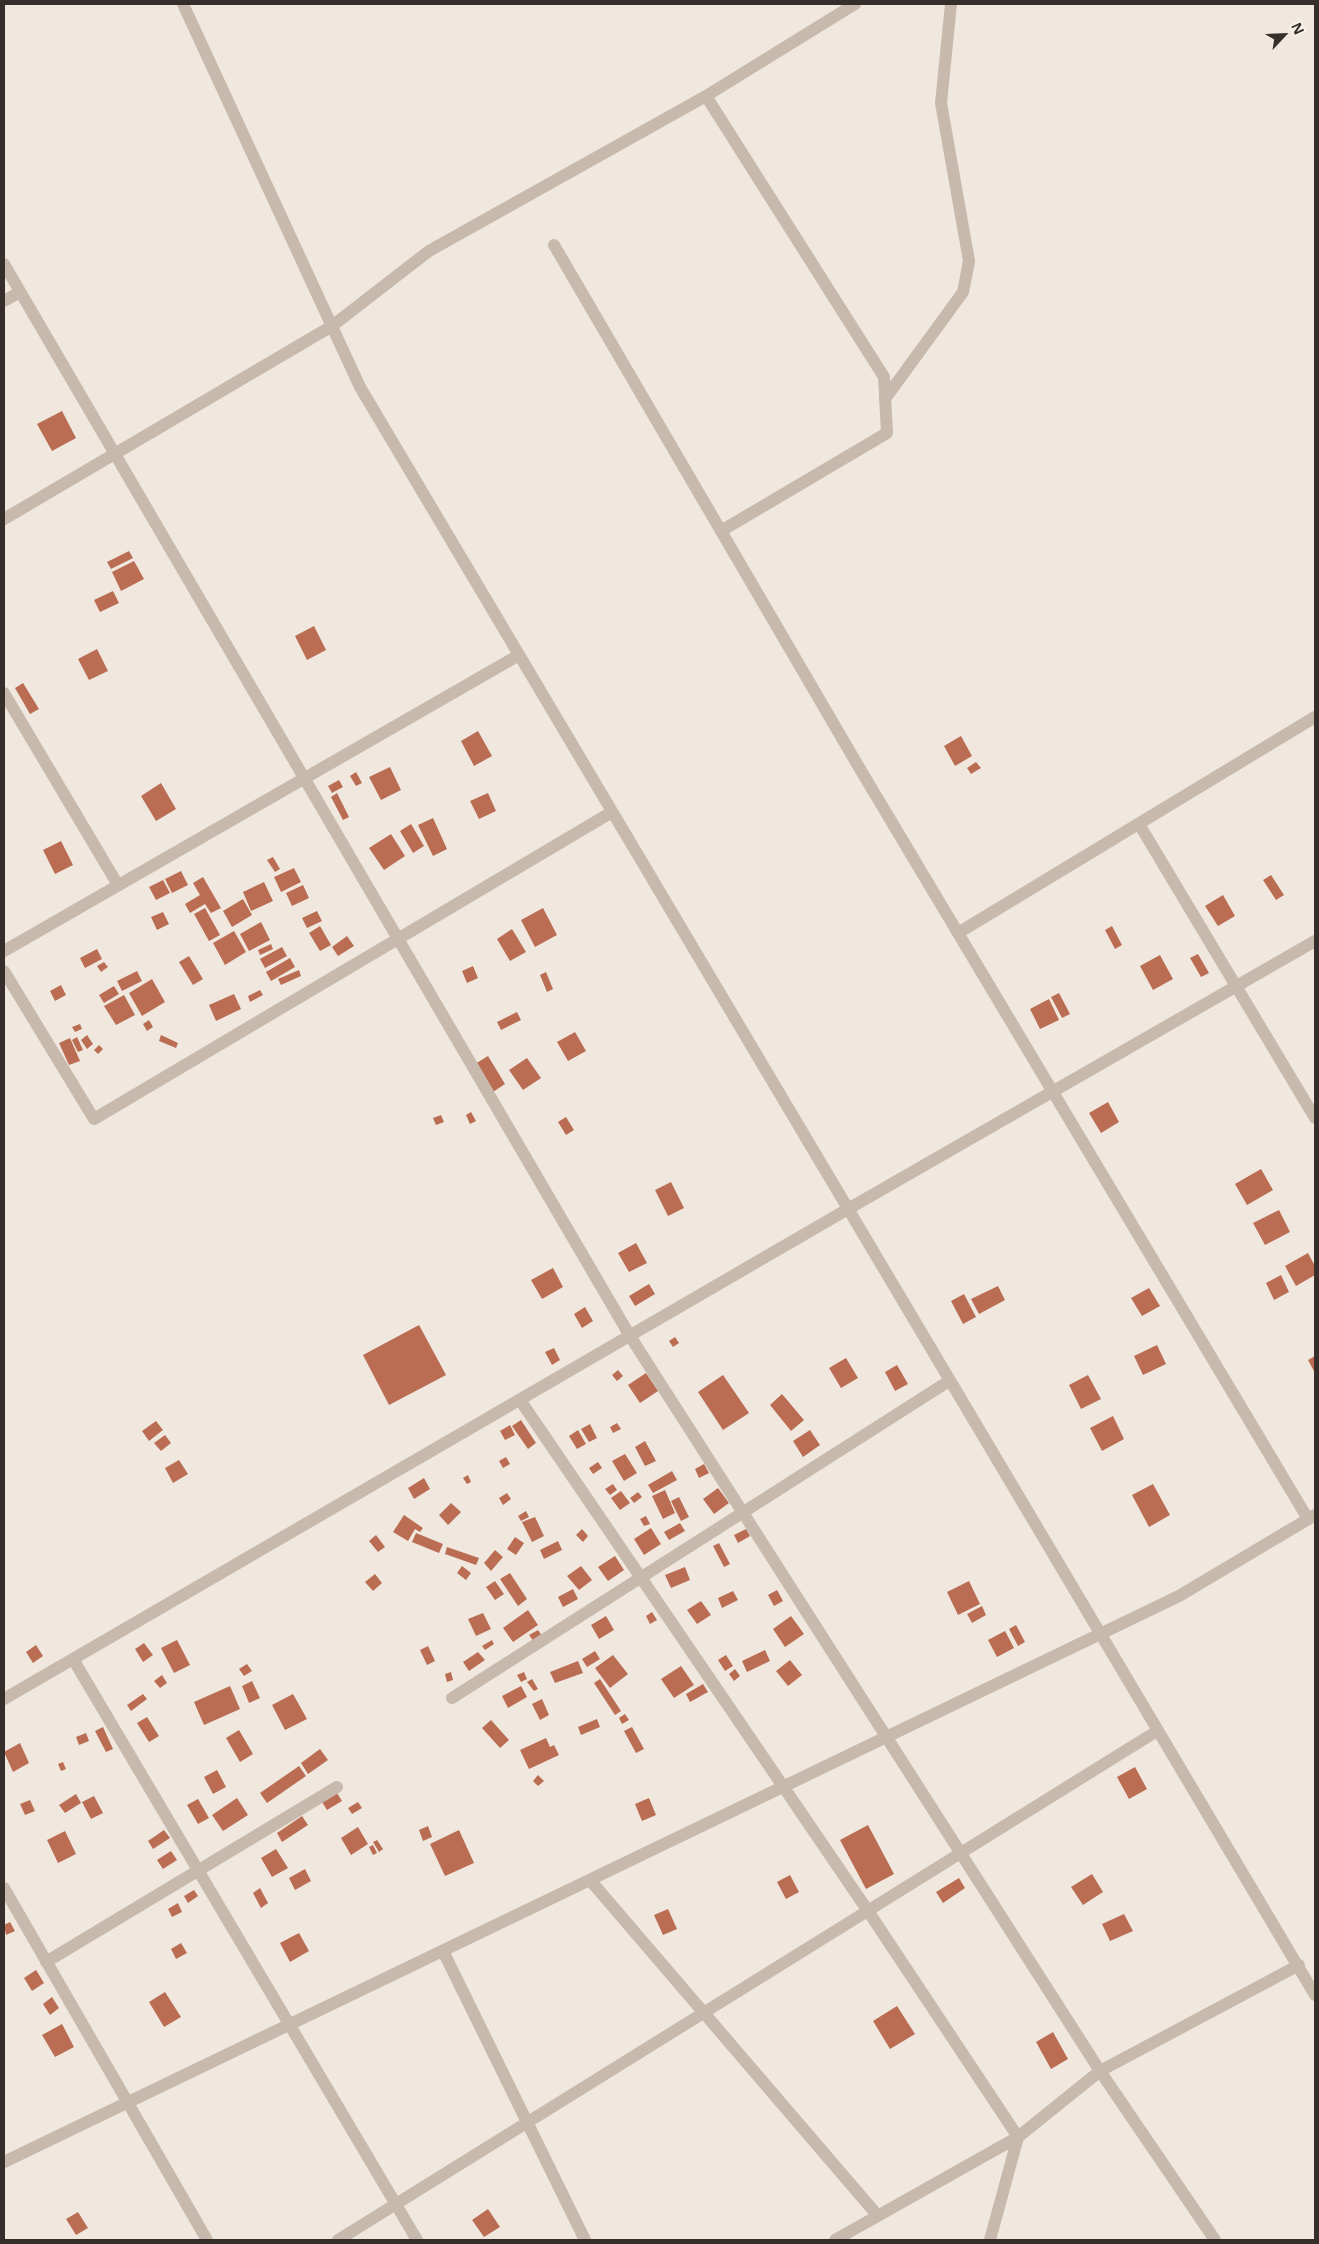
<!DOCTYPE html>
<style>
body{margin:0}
#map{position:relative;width:1319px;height:2244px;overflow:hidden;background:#f0e8df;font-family:"Noto Sans",sans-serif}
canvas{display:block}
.frame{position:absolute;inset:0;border:5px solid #362e2a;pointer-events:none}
.north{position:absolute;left:1259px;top:10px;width:50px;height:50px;-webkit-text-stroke:4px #f8f2eb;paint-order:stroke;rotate:65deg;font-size:14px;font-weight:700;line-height:20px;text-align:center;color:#362e2a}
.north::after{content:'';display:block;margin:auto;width:18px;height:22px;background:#362e2a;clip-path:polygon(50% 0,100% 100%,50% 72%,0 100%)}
</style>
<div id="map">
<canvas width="1319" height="2244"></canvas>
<div class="frame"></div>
<div class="north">N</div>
</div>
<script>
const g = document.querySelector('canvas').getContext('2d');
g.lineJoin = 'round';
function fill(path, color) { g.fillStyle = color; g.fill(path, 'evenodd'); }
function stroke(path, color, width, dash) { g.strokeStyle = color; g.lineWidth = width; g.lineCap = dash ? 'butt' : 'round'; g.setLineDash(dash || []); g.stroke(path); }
fill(new Path2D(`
 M62,411l14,27 -24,13 -15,-27z
 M129,551l4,7 -22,11 -4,-7z
 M134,561l10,18 -23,12 -9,-19z
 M113,591l6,12 -19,9 -6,-12z
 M314,626l12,24 -19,10 -12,-24z
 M97,649l11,22 -19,9 -11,-21z
 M23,683l16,26 -9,5 -15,-26z
 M478,731l14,25 -18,10 -13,-25z
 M961,736l11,20 -17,10 -11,-20z
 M976,762l5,6 -10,6 -4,-6z
 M390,767l11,23 -20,10 -12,-23z
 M356,772l6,11 -6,3 -6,-10z
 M339,780l4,7 -11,6 -4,-7z
 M161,783l15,26 -20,12 -15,-25z
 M337,793l12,24 -6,3 -12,-23z
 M488,793l8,18 -17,8 -9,-18z
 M433,818l14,31 -14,7 -15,-31z
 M411,824l13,22 -11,7 -13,-22z
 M391,834l14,22 -21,14 -15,-22z
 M61,841l12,24 -18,9 -12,-24z
 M273,857l7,12 -5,3 -8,-12z
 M294,868l7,14 -20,10 -7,-15z
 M181,871l7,14 -16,8 -7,-14z
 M1271,875l13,20 -8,5 -13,-20z
 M203,877l18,31 -10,5 -6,-9 -15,9 -5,-9 15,-9 -7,-12z
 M163,880l7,13 -14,7 -7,-13z
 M264,882l9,19 -22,10 -8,-19z
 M303,885l6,13 -17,8 -6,-13z
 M1223,895l12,21 -17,10 -13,-20z
 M243,899l9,16 -20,12 -9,-16z
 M205,908l15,27 -11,6 -15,-27z
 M543,908l14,27 -22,12 -14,-27z
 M317,911l5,10 -15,7 -5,-10z
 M163,912l6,12 -12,6 -6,-13z
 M261,922l9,18 -21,11 -9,-17z
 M320,926l11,19 -11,6 -11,-18z
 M1112,926l10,19 -7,4 -10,-19z
 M512,929l14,23 -16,9 -13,-22z
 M234,931l12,21 -21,13 -12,-22z
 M347,936l7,10 -16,10 -6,-9z
 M271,944l2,5 -13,6 -2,-5z
 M282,947l5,9 -22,12 -5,-9z
 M97,949l5,10 -17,9 -5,-10z
 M1198,954l11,19 -8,4 -11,-19z
 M1160,955l13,24 -20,11 -13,-24z
 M189,956l14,23 -10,6 -14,-23z
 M290,958l5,9 -24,14 -5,-9z
 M104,962l4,5 -7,5 -4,-6z
 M473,966l5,12 -11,5 -5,-12z
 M299,970l2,6 -20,9 -3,-6z
 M137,971l5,10 -20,10 -5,-10z
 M546,972l7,17 -6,3 -7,-17z
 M152,979l13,23 -23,14 -13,-23z
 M61,985l5,10 -11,6 -5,-10z
 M114,986l5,8 -15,9 -5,-8z
 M260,990l3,5 -13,7 -2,-6z
 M1059,993l11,21 -8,4 -11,-21z
 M234,994l7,15 -25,12 -7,-16z
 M124,995l11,20 -19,10 -12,-19z
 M1049,999l10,21 -19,9 -10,-20z
 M517,1012l4,8 -20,10 -4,-8z
 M149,1020l4,7 -6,4 -4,-7z
 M80,1024l2,5 -7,3 -3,-5z
 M575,1032l11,19 -18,10 -11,-19z
 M87,1035l6,9 -6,5 -6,-9z
 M161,1035l17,8 -2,5 -17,-7z
 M77,1037l6,13 -5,2 -6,-12z
 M70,1038l10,23 -11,4 -10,-22z
 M99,1045l4,4 -5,5 -4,-4z
 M488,1056l17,28 -12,8 -18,-28z
 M527,1058l14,20 -18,12 -14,-20z
 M1108,1102l11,20 -18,11 -12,-20z
 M471,1112l5,9 -6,3 -4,-9z
 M441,1115l3,7 -8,3 -3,-7z
 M566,1117l8,13 -8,5 -8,-13z
 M1261,1169l12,21 -26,15 -12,-21z
 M671,1182l13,26 -16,8 -13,-26z
 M1279,1210l11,22 -25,13 -12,-22z
 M636,1243l11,20 -18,9 -11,-19z
 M1308,1253l7,13v9l-19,11 -11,-20z
 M553,1268l10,19 -21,12 -11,-19z
 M1281,1275l8,17 -15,8 -8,-17z
 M649,1284l6,10 -20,12 -6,-10z
 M998,1286l7,14 -26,14 -8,-15z
 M1149,1288l11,18 -18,10 -11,-18z
 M964,1294l12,23 -13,7 -12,-23z
 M585,1307l8,14 -11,7 -8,-14z
 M419,1325l27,50 -57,30 -26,-50z
 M675,1337l4,6 -6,4 -4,-6z
 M1157,1345l9,19 -23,11 -9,-19z
 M554,1348l6,12 -8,5 -7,-13z
 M1315,1356v17l-7,-13z
 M846,1358l12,20 -17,10 -12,-20z
 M897,1365l11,19 -13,7 -10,-19z
 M618,1370l5,6 -6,5 -5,-6z
 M646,1373l12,18 -18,12 -12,-18z
 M723,1375l26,38 -26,17 -25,-38z
 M1088,1375l13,24 -20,10 -12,-24z
 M782,1394l22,26 -13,11 -21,-26z
 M1113,1416l11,23 -22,12 -12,-23z
 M521,1420l15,23 -8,6 -16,-23z
 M156,1421l7,9 -14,11 -7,-10z
 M617,1423l4,6 -8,4 -3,-6z
 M590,1424l7,14 -8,4 -8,-13z
 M510,1425l5,10 -10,5 -5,-9z
 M578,1430l8,14 -9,5 -8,-13z
 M810,1430l10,15 -17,12 -10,-16z
 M165,1435l6,8 -10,8 -7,-8z
 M645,1441l11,20 -11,5 -10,-19z
 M625,1454l12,19 -13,8 -12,-20z
 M506,1457l4,7 -7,4 -4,-7z
 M179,1460l9,14 -15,9 -8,-15z
 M598,1462l4,6 -9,6 -4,-6z
 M704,1464l5,9 -10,5 -4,-9z
 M672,1471l5,9 -24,13 -5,-8z
 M468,1475l3,7 -4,2 -4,-6z
 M424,1478l6,11 -16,10 -6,-11z
 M613,1484l4,6 -7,5 -5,-6z
 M1153,1484l17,31 -21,12 -17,-32z
 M718,1488l11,15 -15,11 -11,-15z
 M665,1490l10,23 -12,6 -11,-23z
 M621,1491l9,12 -10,7 -9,-12z
 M638,1492l4,5 -8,6 -4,-5z
 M507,1493l4,6 -8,6 -4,-7z
 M679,1497l10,20 -8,4 -10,-20z
 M451,1503l10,9 -13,13 -9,-10z
 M526,1511l3,6 -8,4 -3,-5z
 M404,1515l19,13 -3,4 -5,-3 -7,12 -15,-9z
 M646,1516l4,8 -6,2 -4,-7z
 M535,1517l9,19 -12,6 -10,-20z
 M680,1523l5,8 -16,9 -5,-8z
 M651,1528l10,16 -17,11 -10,-16z
 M582,1529l6,7 -5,6 -7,-7z
 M746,1529l4,7 -12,7 -4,-8z
 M416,1533l27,11 -4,9 -27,-11z
 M376,1535l9,12 -7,5 -9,-11z
 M515,1537l9,6 -8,12 -9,-6z
 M558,1541l4,9 -18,9 -4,-9z
 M719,1543l11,21 -6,3 -11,-21z
 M447,1547l32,11 -3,7 -31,-11z
 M495,1550l8,7 -12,14 -7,-8z
 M615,1556l9,14 -16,11 -10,-14z
 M462,1566l9,7 -5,7 -9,-7z
 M581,1566l11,14 -13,10 -12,-14z
 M685,1567l5,13 -19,8 -6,-13z
 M510,1573l17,26 -9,7 -18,-27z
 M375,1574l7,9 -9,8 -8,-9z
 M495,1581l9,13 -9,6 -9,-13z
 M969,1581l11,23 -22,11 -11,-23z
 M573,1589l5,10 -15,8 -5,-10z
 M777,1590l6,11 -9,5 -6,-11z
 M733,1591l5,9 -16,8 -4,-10z
 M701,1601l10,14 -14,9 -10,-14z
 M982,1606l4,9 -14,8 -5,-9z
 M528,1610l10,15 -25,17 -10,-14z
 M652,1612l5,8 -7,4 -4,-8z
 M483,1613l8,16 -15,7 -8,-17z
 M606,1616l8,14 -15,9 -8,-14z
 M791,1616l13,18 -19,13 -12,-18z
 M1016,1625l9,17 -7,4 -9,-17z
 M538,1630l4,6 -8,6 -5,-7z
 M1005,1631l9,17 -17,9 -9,-17z
 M177,1640l13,25 -16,8 -13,-25z
 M492,1640l2,4 -9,6 -3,-4z
 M144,1643l9,12 -10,7 -8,-13z
 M36,1645l7,11 -10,7 -7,-11z
 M428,1646l7,15 -8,4 -7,-15z
 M765,1650l5,11 -23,11 -5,-11z
 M595,1651l5,8 -13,8 -5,-8z
 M478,1652l7,8 -16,11 -6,-9z
 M613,1655l15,19 -18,14 -15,-20z
 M726,1655l7,11 -8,5 -7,-11z
 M790,1660l12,15 -14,11 -12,-15z
 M578,1661l5,12 -28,10 -5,-11z
 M247,1664l5,7 -8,5 -5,-7z
 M681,1666l13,19 -20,13 -13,-19z
 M735,1669l5,7 -6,5 -5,-7z
 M451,1672l2,8 -6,2 -2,-8z
 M524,1672l3,7 -6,3 -4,-7z
 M162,1675l5,8 -7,5 -6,-7z
 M532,1679l6,10 -4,2 -7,-9z
 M600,1679l21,32 -6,4 -21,-32z
 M252,1681l8,17 -11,5 -7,-17z
 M703,1684l5,8 -18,10 -4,-8z
 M230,1686l10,23 -36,16 -10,-23z
 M521,1686l6,11 -19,11 -6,-12z
 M143,1694l4,5 -16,12 -4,-6z
 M293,1694l14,25 -22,11 -13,-25z
 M542,1699l7,16 -9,5 -8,-16z
 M625,1714l4,6 -7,4 -3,-6z
 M147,1717l12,19 -10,6 -12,-19z
 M597,1719l3,8 -19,8 -3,-8z
 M491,1720l18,20 -9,8 -18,-20z
 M103,1727l10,22 -7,3 -11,-21z
 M632,1727l12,22 -8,4 -12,-22z
 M239,1730l14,24 -13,8 -14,-24z
 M86,1733l3,8 -10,4 -3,-8z
 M546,1738l4,9 4,-2 5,10 -30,14 -9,-19z
 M20,1743l9,20 -16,9 -9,-20z
 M320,1749l8,11 -20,14 -7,-11z
 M63,1762l3,7 -5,2 -3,-7z
 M299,1766l7,10 -39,27 -7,-10z
 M1135,1767l12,22 -18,10 -12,-22z
 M217,1770l9,17 -13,7 -9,-17z
 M538,1775l6,6 -6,5 -5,-5z
 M337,1793l5,8 -15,9 -5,-8z
 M76,1794l5,9 -16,10 -6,-8z
 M94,1796l9,17 -12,6 -9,-17z
 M237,1798l11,17 -25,16 -11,-16z
 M649,1798l7,17 -14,6 -7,-17z
 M198,1799l11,19 -11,6 -11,-19z
 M30,1800l5,11 -10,4 -5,-11z
 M358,1802l4,6 -10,6 -4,-6z
 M302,1816l6,9 -26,17 -5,-9z
 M868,1825l26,49 -28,15 -26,-49z
 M428,1826l4,11 -9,4 -4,-11z
 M358,1827l10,17 -17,11 -10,-17z
 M164,1830l6,8 -17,11 -5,-8z
 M459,1830l15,33 -29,13 -15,-32z
 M65,1831l11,23 -18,9 -11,-23z
 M377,1840l6,9 -4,3 -6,-10z
 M373,1845l4,8 -4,2 -4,-8z
 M276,1849l12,19 -16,9 -11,-19z
 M171,1851l6,9 -14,9 -6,-9z
 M305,1869l6,12 -16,9 -6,-12z
 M1092,1874l11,18 -20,13 -12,-18z
 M790,1875l9,17 -13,7 -9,-17z
 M959,1878l6,10 -22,15 -7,-11z
 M260,1888l8,15 -7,5 -8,-15z
 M194,1890l4,6 -10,7 -4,-7z
 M178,1903l4,9 -10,5 -4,-8z
 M668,1909l9,20 -14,6 -9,-20z
 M1124,1914l9,17 -23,10 -8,-17z
 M10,1922l5,9 -9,4 -2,-10z
 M299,1933l10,18 -19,11 -10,-19z
 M181,1943l6,10 -11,6 -5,-10z
 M36,1970l8,13 -12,8 -8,-13z
 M165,1992l16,25 -17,10 -15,-25z
 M52,1997l7,11 -9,7 -7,-11z
 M897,2006l18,28 -25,15 -17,-28z
 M62,2024l12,23 -19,10 -13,-22z
 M1053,2032l15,27 -17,10 -15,-27z
 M488,2209l12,18 -16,10 -12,-17z
 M78,2212l10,16 -12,7 -10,-16z`), '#ba6d53');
stroke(new Path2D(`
 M183,4l177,383 955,1608
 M706,96l178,281 3,56 -166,98
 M554,245l306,524 448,750
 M4,264l626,1072 470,735 115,169
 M4,301l16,-9
 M885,399l78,-107 6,-31 -28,-158 10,-99
 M4,519l328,-193 97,-75 277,-155 149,-92
 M4,693l114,192
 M1139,824l176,294
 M958,933l357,-216
 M4,951l515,-296
 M4,971l90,148 518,-307
 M520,1400l348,511 150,226 -28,103
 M73,1659l344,581
 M452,1698l497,-317
 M4,1699l844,-490 467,-268
 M590,1880l288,336
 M4,1888l203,352
 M443,1951l142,289
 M46,1962l291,-175
 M4,2162l1175,-566 136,-81
 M338,2240l819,-509
 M835,2240l183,-103 82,-66 199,-106`), '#c7b9ac', 12);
</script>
